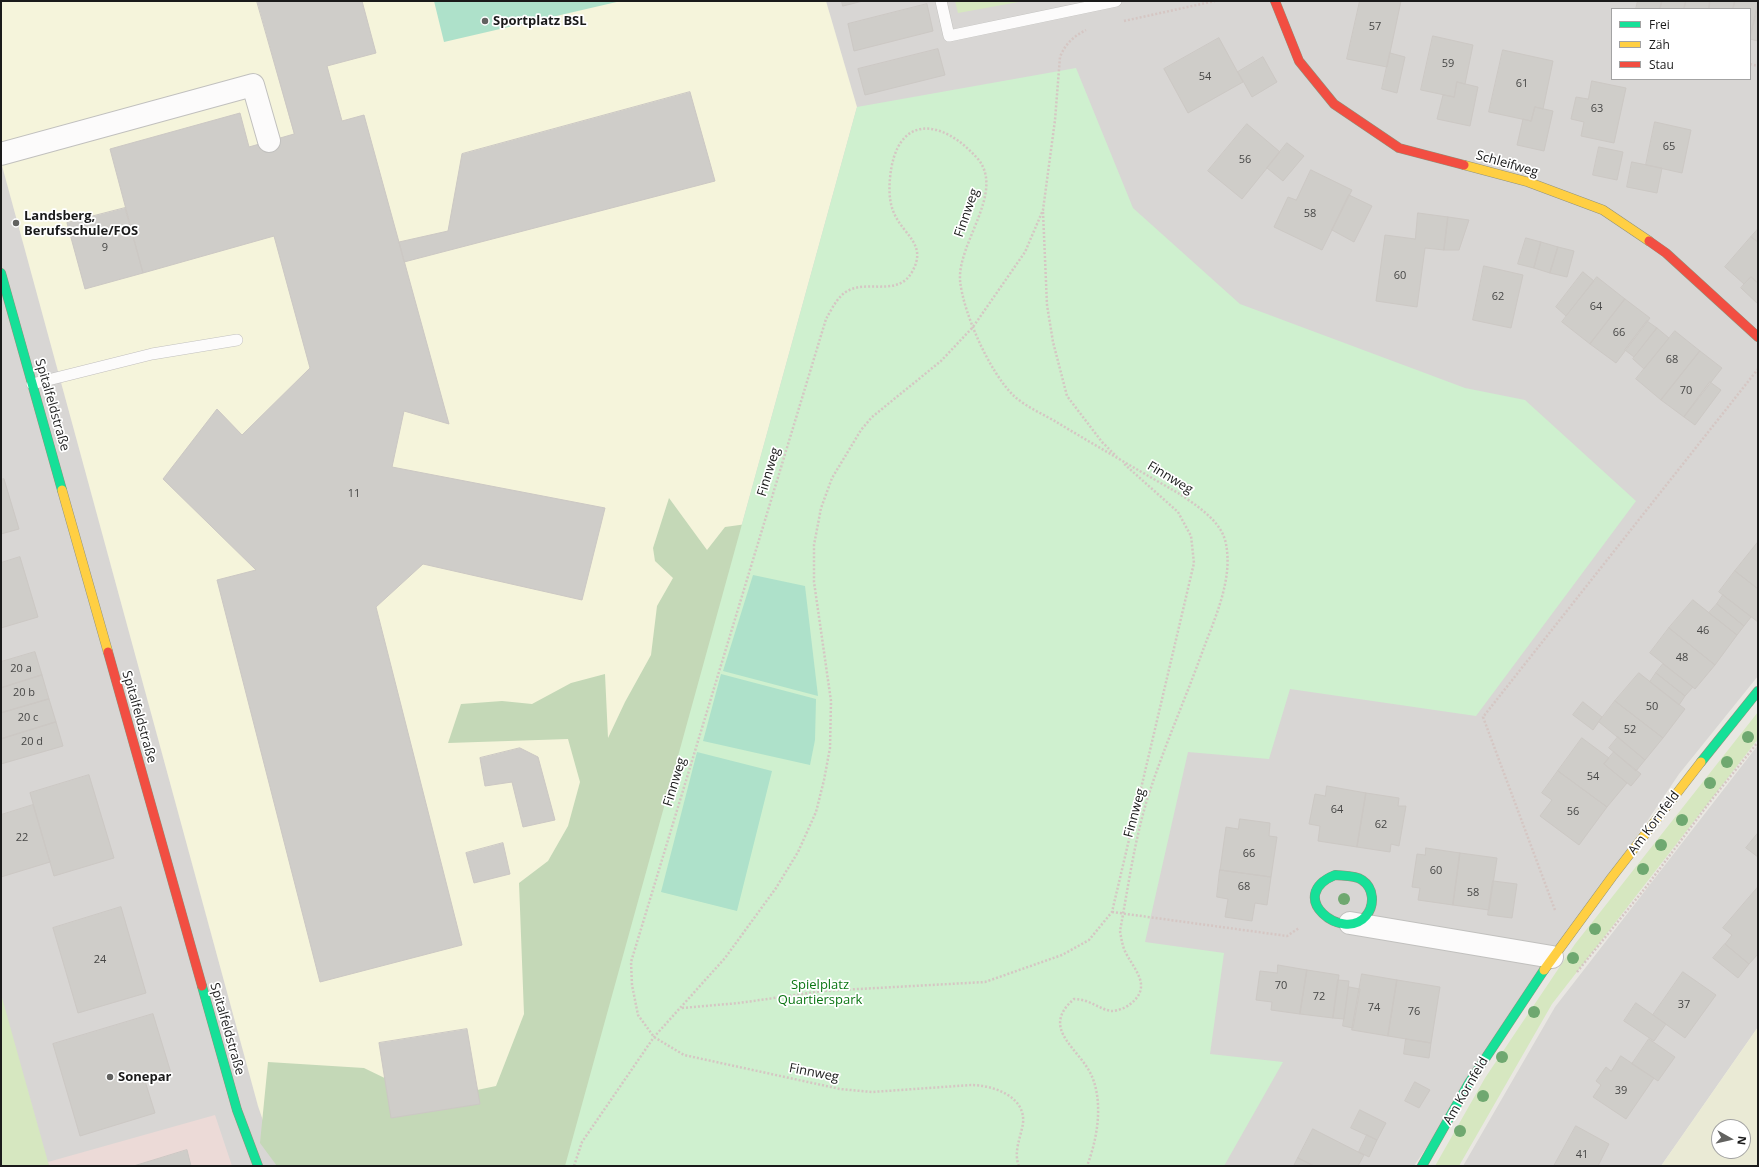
<!DOCTYPE html>
<meta charset="utf-8">
<style>
body{margin:0}
#map{position:relative;width:1759px;height:1167px;overflow:hidden;background:#e9e7e2;font-family:"Open Sans",sans-serif}
canvas{display:block}
.frame{position:absolute;inset:0;border:2px solid #1a1a1a;pointer-events:none}
.legend{position:absolute;left:1611px;top:8px;width:140px;height:72px;box-sizing:border-box;background:#fff;border:1px solid #a3a3a3;margin:0;padding:5px 7px;list-style:none;font-size:12px;color:#1a1a1a}
.legend li{display:flex;align-items:center;gap:8px;height:20px}
.legend b{width:20px;border:1px solid #a3a3a3}
.north{position:absolute;left:1711px;top:1119px;width:40px;height:40px;box-sizing:border-box;background:#fff;border:1px solid #a3a3a3;border-radius:50%;rotate:98deg;font-size:11px;font-weight:700;line-height:16px;text-align:center;color:#1a1a1a}
.north::after{content:'';display:block;margin:auto;width:14px;height:18px;background:#626260;clip-path:polygon(50% 0,100% 100%,50% 72%,0 100%)}
</style>
<div id="map">
<canvas width="1759" height="1167"></canvas>
<div class="frame"></div>
<ul class="legend">
<li><b style="height:5px;background:#16e098"></b>Frei</li>
<li><b style="height:5px;background:#ffcf43"></b>Zäh</li>
<li><b style="height:5px;background:#f24e42"></b>Stau</li>
</ul>
<div class="north">N</div>
</div>
<script>
const g = document.querySelector('canvas').getContext('2d');
g.lineJoin = 'round';
function fill(path, color) { g.fillStyle = color; g.fill(path, 'evenodd'); }
function stroke(path, color, width, dash) { g.strokeStyle = color; g.lineWidth = width; g.lineCap = dash ? 'butt' : 'round'; g.setLineDash(dash || []); g.stroke(path); }
function write(font, color, halo, rows, align = 'center') {
  g.font = font + ' "Open Sans",sans-serif'; g.lineWidth = 3.5; g.setLineDash([]); g.textBaseline = 'middle'; g.strokeStyle = halo; g.fillStyle = color; for (const [text, x, y, turn = 0] of rows) {
    g.save(); g.translate(x, y); g.rotate((+turn || 0) * Math.PI / 180); g.textAlign = isNaN(turn) ? turn : align; if (halo) g.strokeText(text, 0, 0); g.fillText(text, 0, 0); g.restore();
  }
}
fill(new Path2D(`
 M1,1h1757v675l-79,98 -265,392h-1413zM1612,9h138v70h-138z
 M1758,745v282l-97,139h-198l92,-159z`), '#d8d6d4');
fill(new Path2D(`
 M215,1115l17,51h-183l-1,-4z`), '#ecdad7');
fill(new Path2D(`
 M1,1h825l31,106 -292,1059 -292,-16 -15,-44 -257,-944z`), '#f5f4db');
fill(new Path2D(`
 M1758,1027v139h-97zM1719,1127h24v24h-24z`), '#eaead5');
fill(new Path2D(`
 M955,1h69l-66,12z
 M1758,712v27l-206,265 -93,162h-24l50,-88 90,-134z
 M1,994l47,168 1,4h-48z`), '#d6e7c0');
fill(new Path2D(`
 M669,498l38,52 18,-23 29,-4 -165,643h-312l-17,-23 8,-81 96,6 66,32 66,-14 28,-72 -5,-131 29,-22 20,-35 12,-44 -12,-43 -120,4 13,-39 41,-3 30,3 39,-21 34,-9 3,64 17,-36 26,-47 6,-49 16,-28 -18,-17 -2,-13z`), '#c4d8b7');
fill(new Path2D(`
 M1076,68l57,140 107,96 225,84 60,12 111,101 -160,215 -186,-27 -21,70 -81,-7 -43,190 79,11 -14,101 73,8 -59,104h-659l292,-1059z`), '#cff0cf');
fill(new Path2D(`
 M434,1h187l-177,41z
 M753,575l52,11 13,110 -95,-25z
 M721,674l95,25 -1,41 -5,25 -107,-24z
 M697,752l75,19 -35,140 -76,-19z`), '#aee1ca');
const building = new Path2D(`
 M257,1h105l14,52 -49,13 15,55 22,-6 85,309 -45,-13 -12,56 213,41 -23,92 -159,-36 -47,43 86,338 -142,37 -103,-402 39,-10 -93,-91 54,-70 25,26 68,-67 -36,-132 -131,37 -33,-124 130,-36 9,34 45,-13z
 M842,1h21l-20,5z
 M1360,1h41l-14,66 -40,-8z
 M1638,1h24l-2,8h-24z
 M1662,1h24l-2,8h-24z
 M1686,1h24l-1,8h-25z
 M1710,1h25l-2,8h-24z
 M1735,1h23l-8,37v-29h-17z
 M927,4l6,27 -79,20 -6,-27z
 M1758,7v34l-8,-2z
 M1433,36l40,9 -8,39 -8,-2 -3,15 -33,-7z
 M1219,38l24,44 -55,31 -24,-44z
 M938,49l7,26 -80,20 -7,-26z
 M1503,50l50,11 -10,48 -8,-2 -4,14 -42,-9z
 M1390,53l15,4 -8,36 -15,-4z
 M1263,57l14,25 -25,15 -14,-25z
 M1592,81l34,7 -12,55 -33,-7 3,-14 -13,-3 5,-22 12,2z
 M1457,82l21,5 -8,39 -33,-7 6,-24 11,2z
 M690,92l25,89 -311,81 -5,-20 49,-11 14,-77z
 M1535,107l18,4 -9,40 -27,-6 6,-26 8,2z
 M1655,122l36,8 -9,43 -36,-8z
 M1247,124l33,28 -38,47 -34,-28z
 M1287,143l17,13 -21,25 -16,-13z
 M1599,147l24,5 -6,28 -24,-5z
 M1632,162l30,6 -5,25 -30,-6z
 M1311,170l41,20 -30,60 -48,-23 14,-30 8,3z
 M1349,195l23,11 -18,36 -22,-12z
 M125,208l18,65 -58,16 -18,-66z
 M1418,213l30,4 -4,33 -19,-2 -8,59 -41,-6 9,-66 30,4z
 M1448,217l21,3 -10,30h-15z
 M1758,229v13l-7,-5z
 M1751,237l7,5v41l-7,-6 -7,7 -19,-17z
 M1526,238l15,4 -7,26 -16,-4z
 M1541,242l17,5 -8,26 -16,-5z
 M1558,247l16,4 -7,26 -17,-4z
 M1484,266l39,9 -12,53 -38,-8z
 M1583,272l11,9 -28,35 -10,-9z
 M1597,277l28,22 -35,45 -28,-22z
 M1751,277l7,6v21l-17,-16z
 M1625,299l25,19 -34,45 -26,-19z
 M1647,321l10,7 -23,29 -9,-7z
 M1657,328l12,10 -25,31 -11,-10z
 M1675,331l25,20 -39,49 -25,-21z
 M1700,351l22,17 -38,49 -23,-17z
 M1710,382l11,8 -26,35 -11,-8z
 M4,479l15,50 -18,5v-54z
 M1758,542v47l-23,-18z
 M20,557l18,60 -37,11v-65z
 M1735,571l23,18v33l-39,-30z
 M1723,595l28,22 -7,9 -27,-22z
 M1693,600l44,35 -22,30 -46,-37z
 M1717,604l27,22 -7,9 -28,-22z
 M1669,628l46,37 -20,24 -45,-36z
 M35,652l7,23 -41,13v-26z
 M1663,664l30,23 -8,9 -29,-23z
 M1639,673l46,36 -22,29 -48,-37z
 M1656,673l29,23 -6,9 -29,-23z
 M42,675l7,24 -48,14v-25z
 M49,699l7,23 -55,17v-26z
 M1615,701l48,37 -18,22 -46,-38z
 M1583,702l19,15 -9,13 -20,-15z
 M56,722l7,24 -62,18v-25z
 M1618,737l27,23 -9,11 -27,-23z
 M1582,738l27,20 -5,6 23,19 -20,24 -49,-36z
 M520,748l18,9 17,63 -32,7 -11,-45 -27,4 -5,-28z
 M1614,752l27,22 -10,12 -27,-22z
 M1558,771l49,36 -28,38 -39,-29 12,-16 -10,-7z
 M89,775l25,83 -60,18 -24,-83z
 M1327,786l39,7 -9,54 -39,-6 2,-15 -11,-2 6,-30 10,2z
 M1366,793l33,5 -1,8h8l-7,40 -8,-2 -1,8 -33,-5z
 M33,805l17,57 -49,15v-62z
 M1240,819l30,4 -1,13 8,1 -6,40 -51,-7 6,-43 12,2z
 M1758,833v24l-12,-9z
 M503,843l7,31 -36,9 -8,-30z
 M1426,848l34,5 -7,52 -35,-5 2,-12 -8,-1 5,-33 8,1z
 M1460,853l37,5 -8,52 -36,-5z
 M1220,870l51,7 -4,28 -12,-2 -3,18 -27,-4 3,-18 -11,-2z
 M1493,881l24,3 -5,34 -24,-3z
 M1758,887v67l-9,10 -24,-20 7,-9 -9,-7z
 M121,907l25,86 -68,20 -25,-85z
 M1725,944l24,20 -11,14 -25,-20z
 M1278,965l29,5 -7,44 -29,-4 1,-8 -16,-2 4,-29 17,2z
 M1307,970l32,5 -6,43 -33,-4z
 M1683,972l33,23 -31,43 -32,-23z
 M1362,974l35,6 -9,56 -36,-6z
 M1338,980l11,1 -5,38 -11,-1z
 M1397,980l43,7 -9,56 -43,-7z
 M1349,987l11,2 -7,39 -10,-2z
 M1636,1003l30,21 -12,17 -30,-20z
 M153,1014l18,59 -26,8 10,32 -75,23 -27,-92z
 M467,1029l13,75 -89,14 -12,-75z
 M1406,1039l25,4 -2,15 -25,-4z
 M1649,1039l26,18 -17,24 -26,-17z
 M1621,1056l33,22 -28,41 -33,-22 8,-12 -5,-4 10,-14 5,4z
 M1415,1082l15,8 -11,18 -14,-7z
 M1360,1110l26,13 -9,17 -26,-12z
 M1576,1126l33,18 -11,22h-44z
 M1313,1129l51,26 -6,11h-44l-16,-8z
 M1367,1135l10,5 -8,17 -10,-5z
 M187,1150l4,16h-57z
 M1298,1158l16,8h-20z`);
fill(building, '#cfcdc9');
stroke(building, '#ccc8c4', 1);
const lane = new Path2D(`
 M941,1l8,35 167,-35
 M32,384l120,-30 85,-14`);
const street = new Path2D(`
 M1,154l252,-69 16,56
 M1350,923l202,34`);
const fast = new Path2D(`
 M1,273l61,217
 M1701,762l57,-71
 M1335,875c8,1 20,0 27,5 12,8 13,25 4,36 -23,27 -82,-20 -31,-41z
 M202,986l35,124 21,56
 M1422,1166l47,-83 75,-113`);
const slow = new Path2D(`
 M1464,165l64,17 75,28 46,31
 M62,490l46,162
 M1544,970l68,-93 89,-115`);
const jam = new Path2D(`
 M1275,1l24,60 35,43 65,44 65,17
 M1649,241l17,12 92,84
 M108,652l94,334`);
stroke(lane, '#c1c0be', 12);
stroke(street, '#c1c0be', 24);
stroke(fast, '#90927b', 10);
stroke(slow, '#90927b', 10);
stroke(jam, '#90927b', 10);
stroke(new Path2D(`
 M1124,21l91,-20
 M1750,64l8,2
 M1043,212l4,93 6,37 14,54 35,46 15,15
 M1555,910l-72,-193 275,-348
 M1112,912l175,24 12,-8
 M1577,972l69,-85 63,-84 49,-61
 M682,1008l57,-5 84,-12 162,-9 77,-27 27,-15 23,-28 82,-349 -3,-27 -13,-24 -55,-49
 M574,1166l8,-24 72,-105 71,-79 51,-70 22,-36 18,-40 8,-32 6,-32 1,-47 -17,-119v-37l7,-37 11,-30 29,-48 11,-13 69,-56 32,-34 52,-75 18,-42 12,-90 5,-63c5,-13 14,-21 26,-27
 M1019,1166c-6,-14 2,-29 4,-43 3,-27 -31,-38 -52,-38l-99,7 -32,-3 -156,-34 -30,-18 -16,-22 -6,-30 -1,-23 195,-643c4,-7 9,-17 15,-23 20,-21 55,4 71,-24 16,-28 -9,-37 -18,-59 -5,-11 -5,-24 -4,-35 6,-65 52,-60 88,-19 27,33 -20,83 -18,121 3,33 30,93 54,116 12,11 31,19 44,27 40,24 80,47 120,70 18,12 44,28 48,51 7,35 -11,74 -23,106 -18,50 -40,99 -56,150 -13,43 -19,88 -27,131 1,6 2,12 4,18 8,19 31,37 5,56 -4,3 -12,6 -17,6 -12,-1 -22,-12 -38,-12 -36,31 8,50 19,80 10,27 4,61 -6,87`), '#d5c6c3', 2.5, [2, 2]);
stroke(lane, '#fcfbfb', 11);
stroke(street, '#fcfbfb', 22);
stroke(fast, '#16e098', 9);
stroke(slow, '#ffcf43', 9);
stroke(jam, '#f24e42', 9);
g.fillStyle = '#6fa870';
for (const [x, y] of [
 [1748,737],
 [1727,762],
 [1710,783],
 [1682,820],
 [1661,845],
 [1643,869],
 [1344,899],
 [1595,929],
 [1573,958],
 [1534,1012],
 [1502,1057],
 [1483,1096],
 [1460,1131]
]) { g.beginPath(); g.arc(x, y, 6, 0, 2 * Math.PI); g.fill(); }
for (const [x, y, r, color] of [
 [485,21,4,"#626260"],
 [16,223,4,"#626260"],
 [110,1077,4,"#626260"]
]) { const dot = new Path2D(); dot.arc(x, y, r, 0, 2 * Math.PI); g.fillStyle = color; g.fill(dot); stroke(dot, '#fff', 1.5); }
write('11px', '#474746', null, [
 ["57",1375,27],
 ["59",1448,64],
 ["54",1205,77],
 ["61",1522,84],
 ["63",1597,109],
 ["65",1669,147],
 ["56",1245,160],
 ["58",1310,214],
 ["9",105,248],
 ["60",1400,276],
 ["62",1498,297],
 ["64",1596,307],
 ["66",1619,333],
 ["68",1672,360],
 ["70",1686,391],
 ["11",354,494],
 ["46",1703,631],
 ["48",1682,658],
 ["20 a",21,669],
 ["20 b",24,693],
 ["50",1652,707],
 ["20 c",28,718],
 ["52",1630,730],
 ["20 d",32,742],
 ["54",1593,777],
 ["64",1337,810],
 ["56",1573,812],
 ["62",1381,825],
 ["22",22,838],
 ["66",1249,854],
 ["60",1436,871],
 ["68",1244,887],
 ["58",1473,893],
 ["24",100,960],
 ["70",1281,986],
 ["72",1319,997],
 ["37",1684,1005],
 ["74",1374,1008],
 ["76",1414,1012],
 ["39",1621,1091],
 ["41",1582,1155]
]);
write('bold 13px', '#1a1a1a', '#fff', [
 ["Sportplatz BSL",493,21],
 ["Landsberg,",24,216],
 ["Berufsschule/FOS",24,231],
 ["Sonepar",118,1077]
], 'left');
write('13px', '#1a1a1a', '#fff', [
 ["Schleifweg",1507,164,16],
 ["Finnweg",967,213,-71],
 ["Spitalfeldstraße",52,405,74],
 ["Finnweg",769,472,-73],
 ["Finnweg",1170,478,31],
 ["Spitalfeldstraße",139,717,74],
 ["Finnweg",675,782,-73],
 ["Finnweg",1135,813,-75],
 ["Am Kornfeld",1654,823,-53],
 ["Spitalfeldstraße",227,1029,74],
 ["Finnweg",814,1073,11],
 ["Am Kornfeld",1466,1091,-60]
]);
write('13px', '#0b7513', '#fff', [
 ["Spielplatz",820,985],
 ["Quartierspark",820,1000]
]);
</script>
